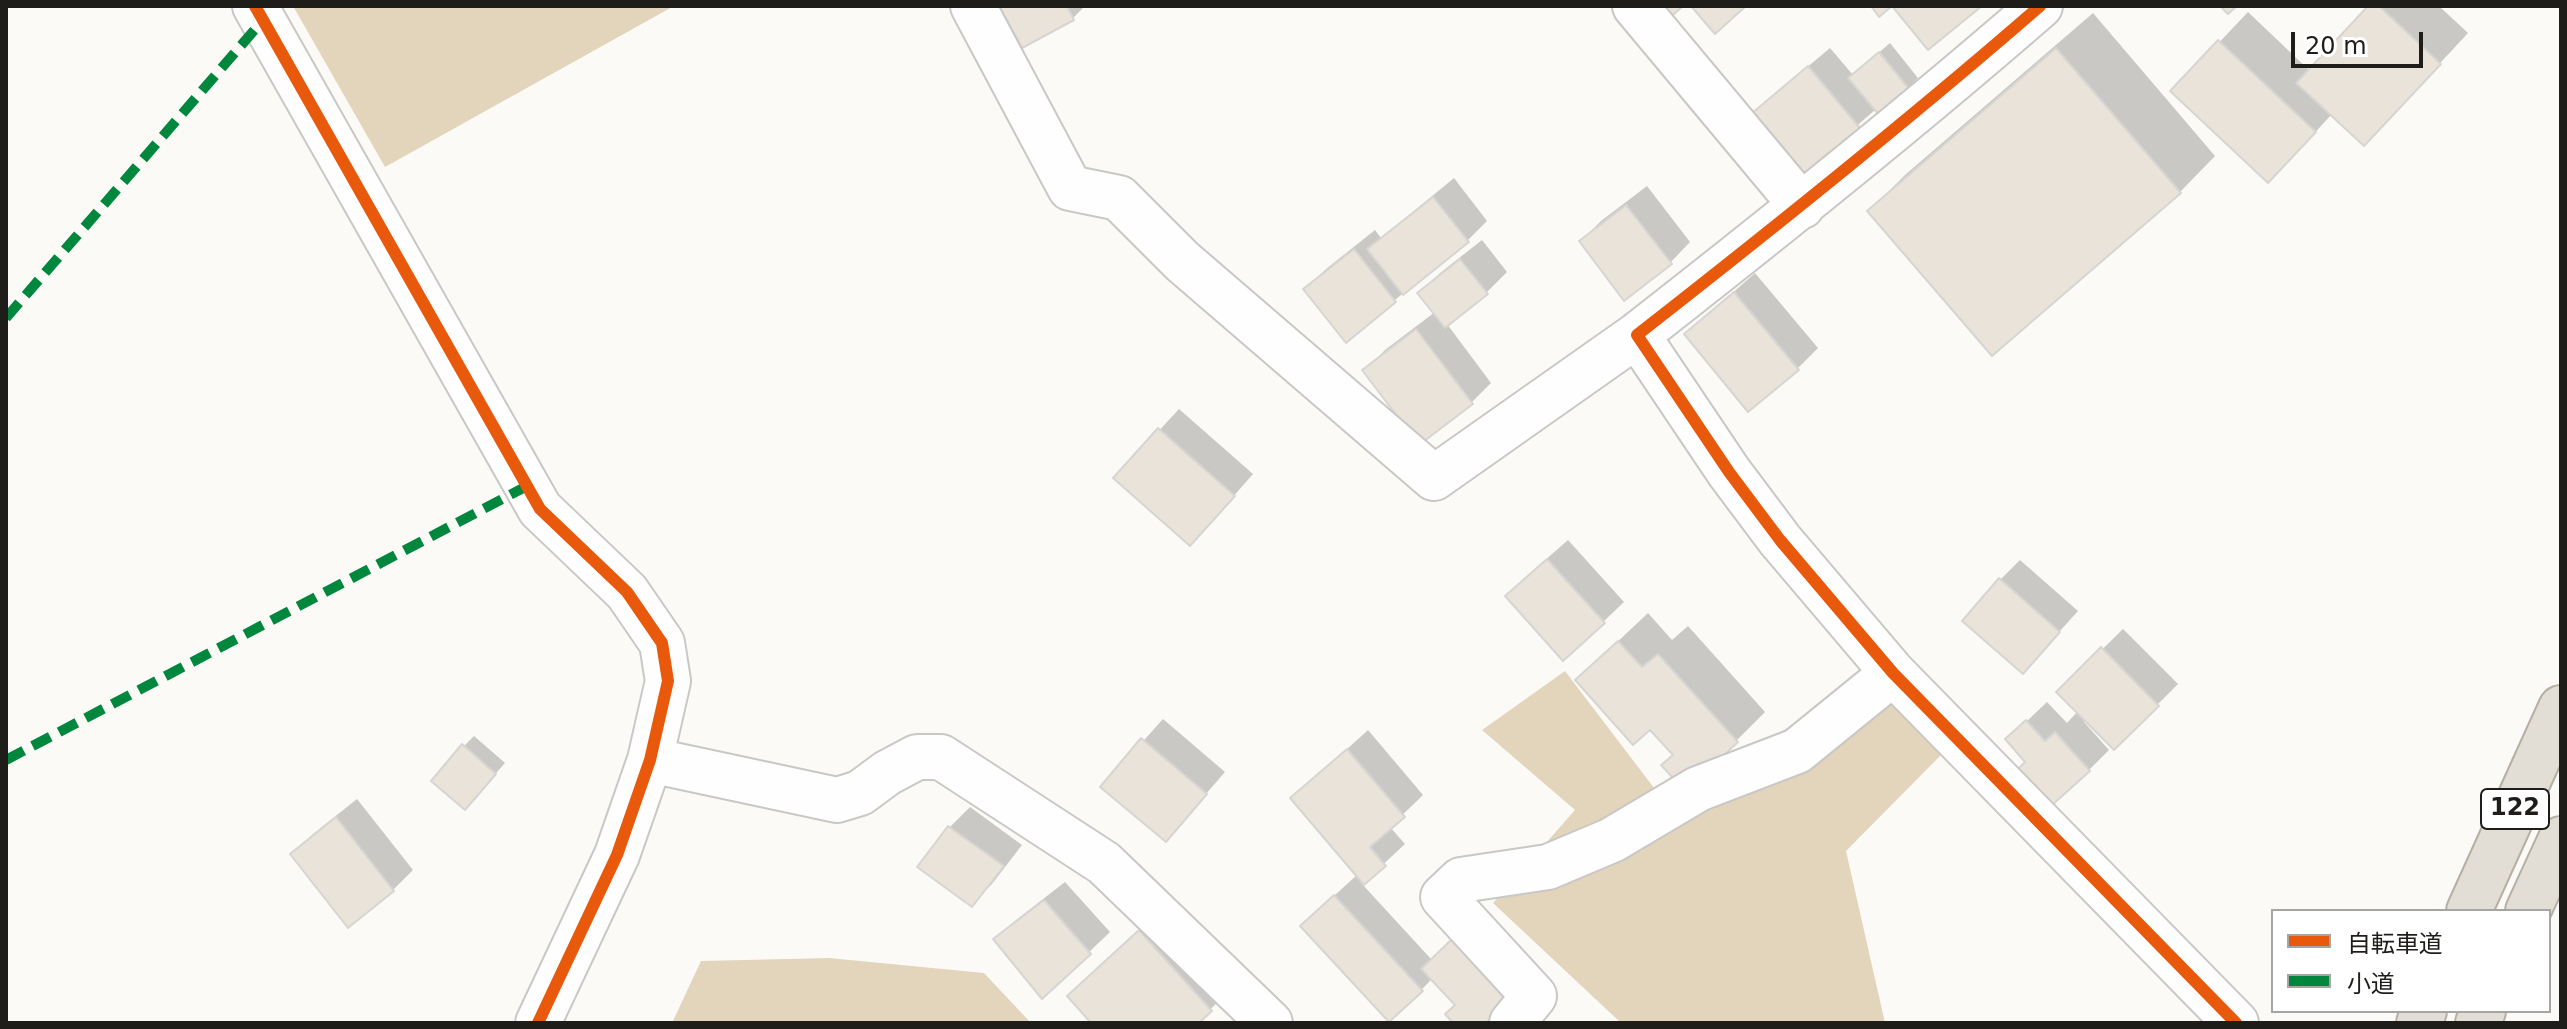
<!DOCTYPE html>
<meta charset="utf-8">
<style>
body{margin:0}
#map{position:relative;width:2567px;height:1029px;overflow:hidden;background:#fcfaf7;font-family:"DejaVu Sans","Noto Sans JP",sans-serif}
canvas{display:block}
.frame{position:absolute;inset:0;border:8px solid #1f1d1a;pointer-events:none}
.legend{position:absolute;left:2271px;top:909px;width:280px;height:104px;box-sizing:border-box;background:#fff;border:2px solid #a5a5a3;margin:0;padding:10px 14px;list-style:none;font-size:24px;color:#1f1d1a}
.legend li{display:flex;align-items:center;gap:16px;height:40px}
.legend b{width:40px;border:2px solid #a5a5a3}
.scale{position:absolute;left:2291px;top:32px;width:132px;height:36px;box-sizing:border-box;border:4px solid #1f1d1a;border-top:0;padding-left:10px;font-size:24px;line-height:28px;white-space:nowrap;color:#1f1d1a;-webkit-text-stroke:6px #fff;paint-order:stroke}
</style>
<div id="map">
<canvas width="2567" height="1029"></canvas>
<div class="frame"></div>
<ul class="legend">
<li><b style="height:10px;background:#e8590c"></b>自転車道</li>
<li><b style="height:10px;background:#00873e"></b>小道</li>
</ul>
<div class="scale">20 m</div>
</div>
<script>
const g = document.querySelector('canvas').getContext('2d');
g.lineJoin = 'round';
function fill(path, color) { g.fillStyle = color; g.fill(path, 'evenodd'); }
function stroke(path, color, width, dash) { g.strokeStyle = color; g.lineWidth = width; g.lineCap = dash ? 'butt' : 'round'; g.setLineDash(dash || []); g.stroke(path); }
function write(font, color, halo, rows, align = 'center') {
  g.font = font + ' "DejaVu Sans",sans-serif'; g.lineWidth = 8; g.setLineDash([]); g.textBaseline = 'middle'; g.strokeStyle = halo; g.fillStyle = color; for (const [text, x, y, turn = 0] of rows) {
    g.save(); g.translate(x, y); g.rotate((+turn || 0) * Math.PI / 180); g.textAlign = isNaN(turn) ? turn : align; if (halo) g.strokeText(text, 0, 0); g.fillText(text, 0, 0); g.restore();
  }
}
fill(new Path2D(`
 M293,6h381l-289,161z
 M1565,671l102,134 142,-91 73,-17 64,53 -100,101 39,172h-264l-128,-120 82,-93 -93,-80z
 M829,958l155,15 47,50h-359l29,-62z`), '#e3d5bc');
fill(new Path2D(`
 M1001,6h84l-12,12z
 M2371,6h68l29,27 -75,81h-61l-35,38 -124,-61 75,-79 62,59z
 M2093,13l122,143 -35,36 -311,19 36,-36z
 M1890,43l28,35 -10,10 -32,21 -73,64 -29,-78 56,-47 23,27z
 M1454,178l33,43 -20,20 -121,99 -40,-51 20,-20 49,-39 6,8z
 M1647,186l43,56 -20,21 -89,-22 20,-20z
 M1482,240l25,32 -20,20 -40,32 44,59 -20,20 -106,-33 20,-20 50,-38 -15,-19 20,-20z
 M1755,273l63,75 -20,20 -112,-34z
 M1179,409l74,65 -43,49 -94,-46z
 M1568,540l56,62 -21,20 -76,-46z
 M2020,560l58,51 -55,61 -23,-92z
 M1648,613l24,27 16,-14 77,86 -29,29 -61,13 -25,-27 -73,-47z
 M2123,629l55,55 -64,64 -27,-28 -3,2 25,28 -20,20 -61,-8 -20,-23 39,-37 20,21 11,-12 -19,-19z
 M1163,719l62,53 -59,68 -63,-54z
 M1368,730l55,65 -33,32 15,17 -43,40 70,76 51,63h-27l1,-19 -24,-26 -12,12 -98,-84 35,-32 -65,-76z
 M474,736l31,27 -31,35 -10,-52z
 M357,799l56,71 -20,20 -100,-36 20,-20z
 M970,807l52,38 -30,39 -20,20 -52,-37 30,-40z
 M1065,882l45,50 -67,64 -47,-56 20,-20z
 M1169,902l71,79 -44,42h-102l4,-56z`), '#0003');
const building = new Path2D(`
 M999,6h68l7,14 -52,28z
 M1652,6h31l-18,16z
 M1691,6h55l-31,28z
 M1871,6h111l-54,44 -36,-44 -13,11z
 M2220,6h17l-9,8z
 M2368,6h11l62,58 -77,82 -68,-63z
 M2218,40l98,92 -48,51 -98,-92z
 M2056,48l125,145 -189,163 -125,-145z
 M1879,52l31,38 -31,25 -31,-37z
 M1808,66l52,62 -57,48 -52,-62z
 M1433,197l36,45 -66,53 -36,-46z
 M1626,205l46,59 -48,37 -45,-60z
 M1354,249l42,53 -50,41 -43,-54z
 M1460,259l28,35 -43,34 -28,-35z
 M1734,292l65,78 -51,42 -64,-78z
 M1416,329l57,75 -54,41 -57,-75z
 M1158,428l77,68 -45,50 -77,-68z
 M1547,559l58,64 -42,38 -58,-65z
 M1999,578l61,54 -37,42 -61,-53z
 M1618,641l24,26 16,-13 80,88 -53,49 -24,-26 12,-10 -23,-25 -17,15 -58,-65z
 M2101,647l58,59 -45,44 -58,-58z
 M2026,720l19,21 10,-9 35,39 -39,35 -33,-37 7,-7 -20,-23z
 M1141,738l66,56 -41,48 -66,-55z
 M462,744l34,30 -31,36 -34,-29z
 M1347,749l58,68 -35,30 16,19 -22,19 -74,-87z
 M336,817l58,74 -46,37 -58,-74z
 M948,826l56,40 -32,41 -55,-40z
 M1334,895l89,96 -34,31 -89,-96z
 M1044,900l47,54 -49,45 -49,-60z
 M1139,930l73,81 -13,12h-108l-24,-27z
 M1453,938l57,62 -24,23h-33l-8,-9 10,-9 -34,-36z`);
fill(building, '#e9e3d9');
stroke(building, '#d7d5d2', 2);
const minor = new Path2D(`
 M255,6l285,503 87,83 35,51 6,38 -18,79 -33,95 -79,168
 M973,6l97,182 49,10 63,63 252,217 203,-143
 M1635,6l167,200
 M2040,6c-131,114 -266,222 -403,329l92,137 51,68 113,133 343,350
 M650,760l187,40 23,-7 27,-20 30,-16h24l163,106 166,160
 M1512,1023l22,-27 -91,-99 18,-17 87,-13 64,-27 86,-51 99,-38 96,-78`);
const highway = new Path2D(`
 M2469,911l92,-203
 M2528,911l33,-72
 M2419,1023l5,-12
 M2478,1023l5,-12`);
stroke(minor, '#c9c8c5', 48);
stroke(highway, '#b5afa5', 48);
stroke(minor, '#fffefe', 44);
stroke(highway, '#e3ded5', 44);
stroke(new Path2D(`
 M6,318l257,-298
 M6,760l521,-274`), '#00873e', 10, [20, 10]);
stroke(new Path2D(`
 M255,6l285,503 87,83 35,51 6,38 -18,79 -33,95 -79,168
 M2040,6c-131,114 -266,222 -403,329l92,137 51,68 113,133 343,350`), '#e8590c', 12);
for (const [x, y, w] of [
 [2515,809,68]
]) { const box = new Path2D(); box.roundRect(x - w / 2, y - 20, w, 40, 6); g.fillStyle = '#fff'; g.fill(box); stroke(box, '#1f1d1a', 2); }
write('bold 24px', '#1f1d1a', null, [
 ["122",2515,809]
]);
</script>
